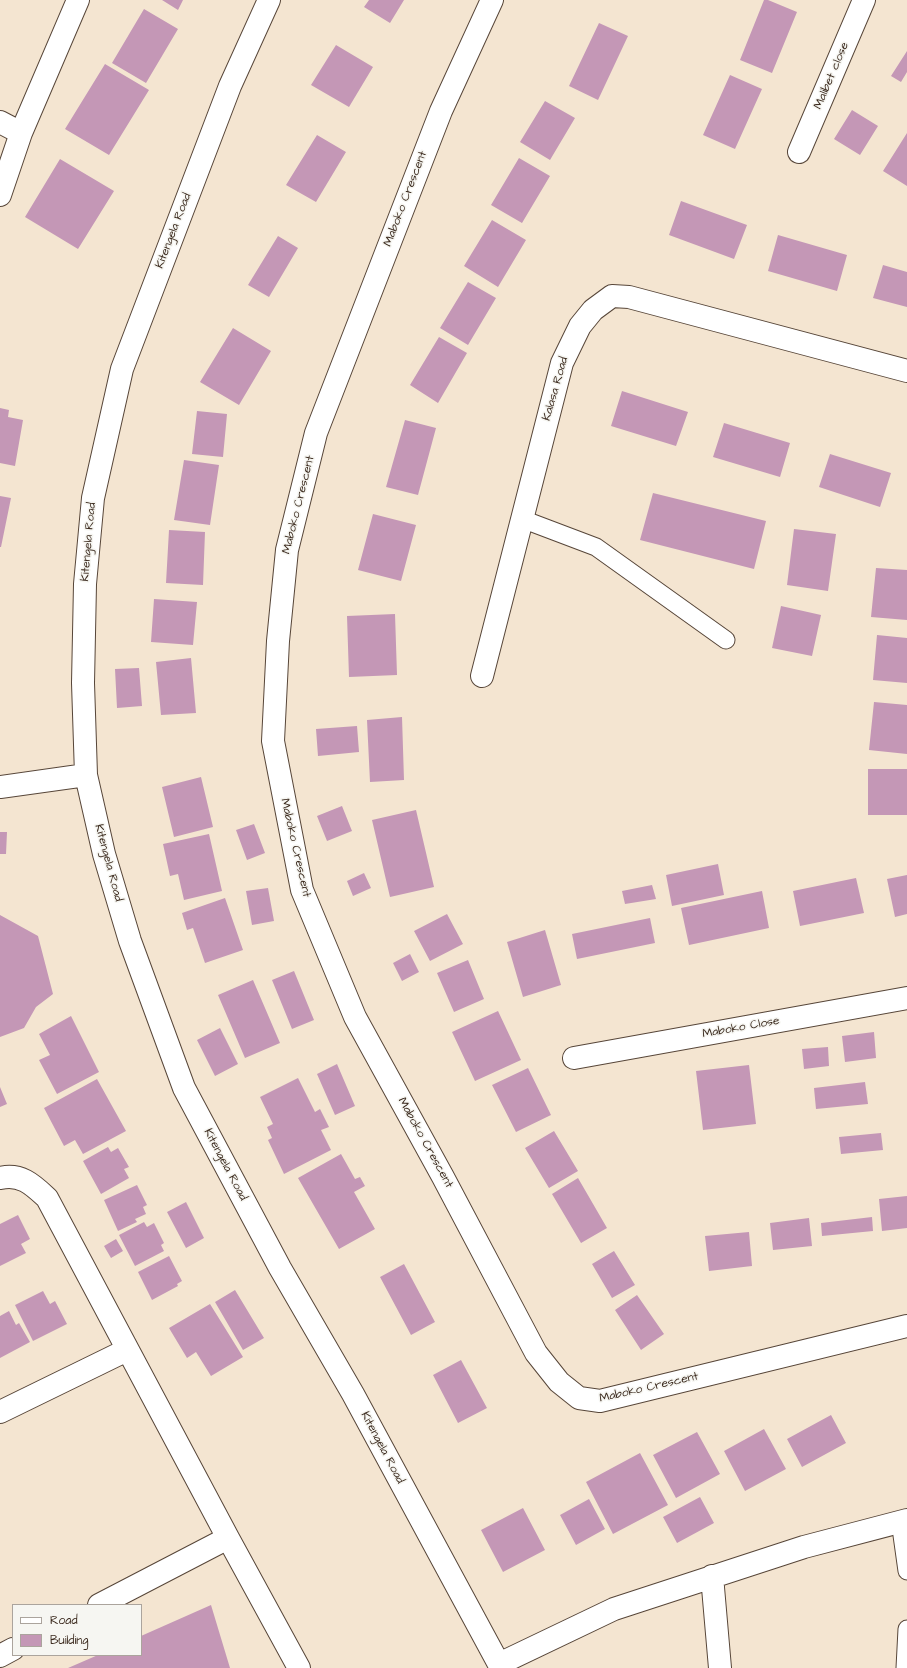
<!DOCTYPE html>
<style>
body{margin:0}
#map{position:relative;width:907px;height:1668px;overflow:hidden;background:#f4e5d1;font-family:"Architects Daughter",sans-serif}
canvas{display:block}
.legend{position:absolute;left:12px;top:1604px;width:130px;height:52px;box-sizing:border-box;background:#f6f6f2;border:1px solid #aba49d;margin:0;padding:5px 7px;list-style:none;font-size:12px;color:#3b2a1e}
.legend li{display:flex;align-items:center;gap:8px;height:20px}
.legend b{width:20px;border:1px solid #aba49d}
</style>
<div id="map">
<canvas width="907" height="1668"></canvas>
<ul class="legend">
<li><b style="height:5px;background:#fff"></b>Road</li>
<li><b style="height:11px;background:#c497b6"></b>Building</li>
</ul>
</div>
<script>
const g = document.querySelector('canvas').getContext('2d');
g.lineJoin = 'round';
function fill(path, color) { g.fillStyle = color; g.fill(path, 'evenodd'); }
function stroke(path, color, width, dash) { g.strokeStyle = color; g.lineWidth = width; g.lineCap = dash ? 'butt' : 'round'; g.setLineDash(dash || []); g.stroke(path); }
function write(font, color, halo, rows, align = 'center') {
  g.font = font + ' "Architects Daughter",sans-serif'; g.lineWidth = 3; g.setLineDash([]); g.textBaseline = 'middle'; g.strokeStyle = halo; g.fillStyle = color; for (const [text, x, y, turn = 0] of rows) {
    g.save(); g.translate(x, y); g.rotate((+turn || 0) * Math.PI / 180); g.textAlign = isNaN(turn) ? turn : align; if (halo) g.strokeText(text, 0, 0); g.fillText(text, 0, 0); g.restore();
  }
}
fill(new Path2D(`
 M162,0h21l-5,10z
 M369,0h35l-14,23 -26,-16z
 M764,0h4l29,12 -25,61 -32,-13z
 M144,9l34,20 -32,54 -34,-20z
 M599,23l29,13 -30,64 -29,-14z
 M336,45l37,22 -24,40 -38,-22z
 M907,51v21l-6,10 -10,-6z
 M105,64l44,26 -40,65 -44,-26z
 M730,75l32,14 -27,60 -32,-14z
 M545,101l30,17 -25,42 -30,-18z
 M852,110l26,16 -18,29 -26,-16z
 M907,133v53l-24,-15z
 M317,135l29,17 -30,50 -30,-17z
 M519,158l31,18 -28,47 -31,-18z
 M60,159l54,32 -36,58 -53,-32z
 M681,201l66,24 -13,34 -65,-24z
 M492,220l34,20 -28,47 -34,-21z
 M778,235l69,20 -10,36 -69,-20z
 M278,236l20,12 -29,49 -21,-12z
 M883,265l24,7v35l-34,-9z
 M468,282l28,16 -28,47 -28,-17z
 M233,328l38,23 -32,54 -39,-23z
 M439,337l28,16 -29,50 -28,-18z
 M622,391l66,21 -12,34 -65,-20z
 M0,408l9,2 -1,7 15,3 -8,46 -15,-3z
 M197,411l30,3 -4,43 -31,-3z
 M405,420l31,8 -18,67 -32,-8z
 M724,423l66,20 -10,34 -67,-20z
 M830,454l61,19 -11,34 -61,-20z
 M184,460l35,5 -9,60 -36,-5z
 M653,493l113,28 -12,48 -114,-29z
 M0,496l11,2 -10,49h-1z
 M373,514l43,11 -15,56 -43,-11z
 M794,529l42,5 -8,57 -41,-6z
 M169,530l36,2 -2,53 -37,-2z
 M876,568l31,2v50l-36,-3z
 M154,599l43,3 -4,43 -42,-3z
 M781,606l40,9 -9,41 -40,-8z
 M395,614l2,61 -48,2 -2,-61z
 M877,635l30,3v45l-34,-3z
 M191,658l5,55 -35,2 -5,-53z
 M139,668l3,38 -25,2 -2,-39z
 M874,702l33,3v49l-38,-4z
 M402,717l2,63 -34,2 -3,-62z
 M357,726l2,26 -41,4 -2,-27z
 M868,769h39v46h-39z
 M201,777l12,50 -39,10 -12,-50z
 M342,806l10,25 -25,10 -10,-25z
 M416,810l18,77 -44,10 -18,-77z
 M254,824l11,29 -18,7 -11,-30z
 M0,832h7l-1,22h-6z
 M209,834l13,57 -38,9 -6,-26 -8,2 -7,-32z
 M718,864l6,31 -52,11 -6,-31z
 M364,873l7,15 -18,8 -6,-15z
 M907,875v39l-12,3 -8,-38z
 M856,878l8,35 -64,13 -7,-35z
 M652,885l4,14 -31,5 -3,-13z
 M268,888l6,33 -22,4 -6,-34z
 M762,891l7,37 -80,17 -8,-37z
 M225,898l18,52 -38,13 -12,-35 -6,2 -5,-17z
 M447,914l16,30 -33,17 -16,-30z
 M0,915l38,21 15,58 -17,13 -12,21 -24,9z
 M650,918l5,25 -78,16 -5,-25z
 M545,930l16,55 -38,12 -16,-55z
 M410,954l9,18 -17,9 -9,-18z
 M468,960l16,39 -30,13 -17,-39z
 M294,971l20,49 -22,9 -20,-49z
 M253,980l27,63 -35,15 -27,-63z
 M498,1011l23,49 -46,21 -23,-49z
 M71,1016l28,56 -42,22 -18,-34 11,-5 -11,-21z
 M220,1028l18,36 -23,12 -18,-36z
 M874,1032l2,26 -31,4 -3,-26z
 M828,1047l1,19 -25,3 -2,-20z
 M337,1064l18,42 -20,9 -18,-41z
 M749,1065l7,59 -53,6 -7,-59z
 M528,1068l23,47 -35,17 -24,-47z
 M298,1078l17,34 5,-3 9,18 -8,3 10,20 -47,24 -16,-34 4,-2 -5,-11 6,-3 -13,-27z
 M97,1079l29,52 -43,23 -8,-14 -11,6 -20,-38z
 M865,1082l3,22 -52,5 -2,-21z
 M0,1087l7,17 -7,3z
 M554,1131l24,40 -29,17 -24,-40z
 M881,1133l2,17 -42,4 -2,-17z
 M108,1147l3,5 7,-4 11,19 -5,2 5,9 -28,16 -18,-33z
 M341,1154l14,25 5,-2 5,9 -11,6 21,37 -36,20 -41,-71z
 M578,1178l29,50 -26,15 -29,-49z
 M137,1185l10,20 -4,2 3,7 -11,5 2,3 -19,9 -14,-31z
 M907,1196v32l-25,3 -3,-32z
 M186,1202l18,36 -18,10 -19,-36z
 M18,1215l12,24 -9,5 5,9 -26,13v-42z
 M872,1217l1,14 -51,5 -1,-13z
 M809,1218l3,28 -39,4 -3,-27z
 M144,1222l3,5 7,-4 10,20 -3,2 3,6 -29,15 -16,-31z
 M749,1232l3,34 -43,5 -4,-35z
 M116,1239l7,12 -12,7 -7,-12z
 M614,1251l21,34 -23,13 -20,-34z
 M169,1256l13,25 -5,3 1,2 -26,14 -14,-28z
 M404,1264l31,58 -24,13 -31,-58z
 M235,1290l29,48 -21,12 -28,-48z
 M43,1291l7,13 5,-3 12,23 -34,17 -18,-36z
 M637,1295l27,39 -23,16 -26,-40z
 M210,1304l33,53 -32,19 -15,-24 -9,6 -18,-30z
 M9,1311l7,14 3,-2 11,19 -30,16v-42z
 M461,1360l26,48 -29,15 -25,-48z
 M831,1415l15,28 -44,24 -15,-28z
 M764,1429l22,40 -41,22 -21,-40z
 M697,1432l23,42 -44,24 -23,-43z
 M640,1453l28,52 -55,29 -27,-52z
 M700,1497l14,26 -37,20 -14,-26z
 M589,1499l16,30 -29,16 -16,-30z
 M523,1508l22,42 -42,22 -22,-42z
 M211,1605l19,63h-162l30,-13h43v-19z`), '#c497b6');
const service = new Path2D(`
 M522,519l74,28 130,93
 M900,1521l7,50
 M905,1668l2,-39`);
const minor = new Path2D(`
 M269,0l-39,86 -108,283 -29,129 -8,86 -2,99 3,92 18,79 26,87 54,147 96,180 73,126 148,274
 M492,0l-51,111 -125,322 -29,117 -9,91 -5,100 29,149 53,127 88,160 93,176 23,29 20,16 21,3 307,-75
 M0,122l21,11
 M799,152l65,-152
 M0,195l21,-62 57,-133
 M482,676l80,-313 18,-37 13,-16 19,-14 17,1 278,74
 M0,787l86,-12
 M574,1058l333,-60
 M0,1178c21,-5 33,7 47,20l181,340 71,130
 M0,1412l127,-62
 M712,1576l8,92
 M99,1605l129,-67
 M0,1656l13,-7
 M499,1664l115,-55 190,-62 103,-27`);
stroke(service, '#574639', 19);
stroke(minor, '#574639', 24);
stroke(service, '#fff', 17);
stroke(minor, '#fff', 22);
write('12px', '#3b2a1e', '#f6f6f2', [
 ["Malibet close",832,76,-67],
 ["Maboko Crescent",406,199,-69],
 ["Kitengela Road",174,231,-69],
 ["Kalasa Road",556,389,-74],
 ["Maboko Crescent",299,505,-76],
 ["Kitengela Road",89,542,-85],
 ["Maboko Crescent",295,848,77],
 ["Kitengela Road",108,863,75],
 ["Maboko Close",741,1028,-10],
 ["Maboko Crescent",425,1143,61],
 ["Kitengela Road",225,1165,62],
 ["Maboko Crescent",649,1388,-13],
 ["Kitengela Road",382,1448,62]
]);
</script>
